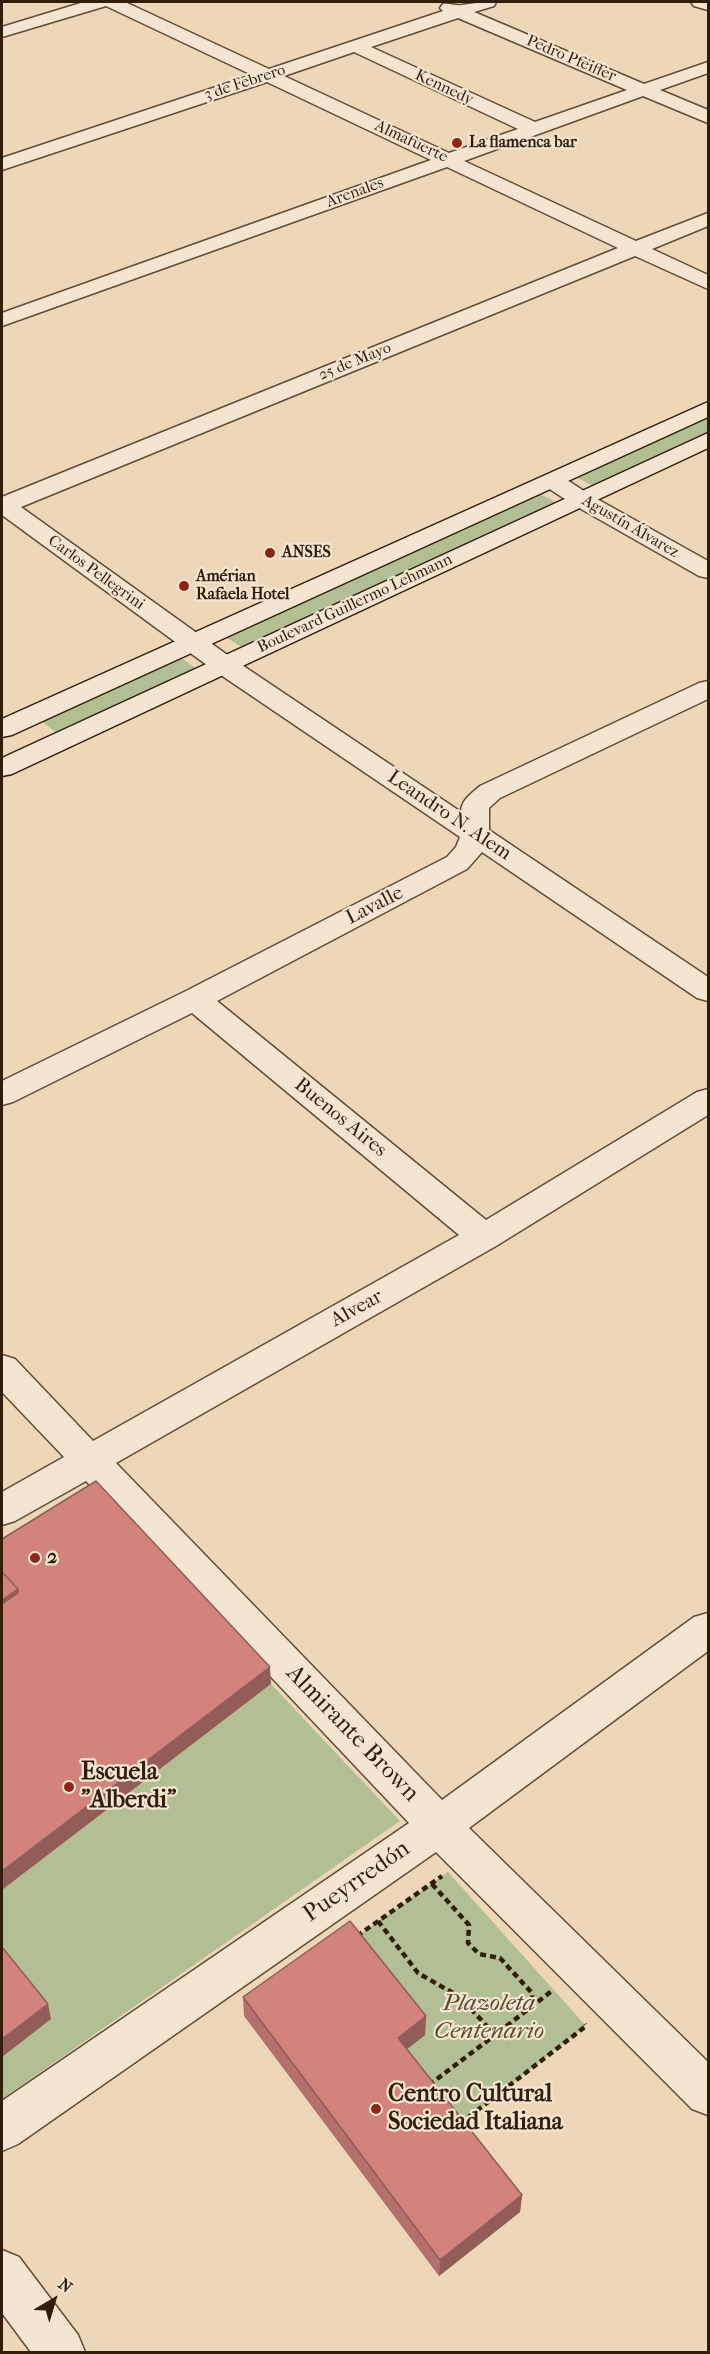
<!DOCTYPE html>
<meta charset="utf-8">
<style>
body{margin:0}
#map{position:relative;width:710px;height:2354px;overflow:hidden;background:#eed7b8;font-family:"IM FELL French Canon",serif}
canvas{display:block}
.frame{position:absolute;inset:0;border:3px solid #311e09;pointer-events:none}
.north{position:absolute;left:24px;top:2270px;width:60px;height:60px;-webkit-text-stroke:4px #f4e5d1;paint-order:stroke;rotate:38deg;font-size:16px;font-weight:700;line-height:24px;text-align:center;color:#311e09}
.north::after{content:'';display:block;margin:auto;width:21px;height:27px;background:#311e09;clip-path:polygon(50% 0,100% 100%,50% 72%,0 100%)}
</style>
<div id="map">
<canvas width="710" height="2354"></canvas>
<div class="frame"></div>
<div class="north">N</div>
</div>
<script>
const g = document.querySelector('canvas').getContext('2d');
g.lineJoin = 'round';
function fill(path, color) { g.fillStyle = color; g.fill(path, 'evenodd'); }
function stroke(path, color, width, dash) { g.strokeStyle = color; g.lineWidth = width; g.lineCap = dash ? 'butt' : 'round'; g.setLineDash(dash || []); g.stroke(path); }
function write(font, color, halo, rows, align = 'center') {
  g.font = font + ' "IM FELL French Canon",serif'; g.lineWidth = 4.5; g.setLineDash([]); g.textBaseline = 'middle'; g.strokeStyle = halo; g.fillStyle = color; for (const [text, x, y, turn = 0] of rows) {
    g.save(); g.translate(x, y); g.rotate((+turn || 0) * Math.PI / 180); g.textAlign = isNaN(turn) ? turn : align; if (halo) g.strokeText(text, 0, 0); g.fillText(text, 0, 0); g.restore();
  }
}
fill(new Path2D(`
 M708,415v20l-113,52 -19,-10z
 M539,493l20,11 -316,144 -19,-12z
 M180,657l18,13 -140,64 -18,-14z
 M271,1684l129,137 -398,278v-209z
 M448,1872l138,154 -132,103 -58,-73 -46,-115z`), '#b2bf94');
const minor = new Path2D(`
 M84,2h41l144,67 174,-58 -3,-3 3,-4c7,-1 12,2 19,1 12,-2 22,-3 34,-3l-2,4 -20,6 170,72 64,-22v11l-48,17 48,20v13l-65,-27 -179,65 172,80 72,-28v13l-56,23 56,26v14l-73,-33 -614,251 212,152 228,153c0,-12 11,-19 19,-26l219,-103 9,-2v18l-208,99 -11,10v22l219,147v24l-11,-3 -215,-146 -15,17 -250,132 269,219 211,-128 11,-3v26l-212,131 -380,217 326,337 252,-183 14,-4v38l-239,177 239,234v53l-16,-6 -256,-257 -418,292 -16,7v-50l407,-278 -323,-342 -71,40 -13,4v-33l62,-35 -62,-65v-37l13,4 78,82 366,-206 -267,-222 -179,89 -11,3v-24l182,-89 263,-135 9,-10 4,-10 -245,-166 -213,-156v-18l616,-249 -171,-81 -445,159v-13l429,-153 -164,-78 -265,88v-12l250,-83 -146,-69 -104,31v-10zM458,18l169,72 -92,32 -164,-75zM354,52l164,77 -69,24 -165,-77z
 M691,2h17v8l-14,-4z
 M553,474l8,2 29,19 118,66v17l-9,-2 -125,-71 -29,-19 -4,-5 4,-5z
 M2,2250l17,7 59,78 7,17h-54l-29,-39z`);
const secondary = new Path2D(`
 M708,402v15l-696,318 -10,2v-18z
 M708,433v15l-696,326 -10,2v-18z`);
stroke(minor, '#604c35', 3);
stroke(secondary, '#311e09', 3);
stroke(new Path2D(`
 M432,1884l37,41 -1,18 11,11 21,4 32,35 1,12
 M378,1921l40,52 42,24 35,38 58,-45
 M357,1936l85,-60
 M429,2085l66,-50
 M461,2123l125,-97 -1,-2`), '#311e09', 4.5, [6, 4]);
fill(minor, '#f4e5d1');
fill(secondary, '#f4e5d1');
fill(new Path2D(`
 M243,1997l183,19 -1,19 -18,14 115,146 -2,17 -81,64 -195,-260z`), '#b4716b');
fill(new Path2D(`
 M18,1589l4,21 -20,14v-24z
 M270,1667l1,17 -269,206v-19z
 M48,2004l3,15 -49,38v-18z
 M426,2016l-1,19 -28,22 1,-19z
 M522,2195l-2,17 -81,64 1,-16z`), '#925c57');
const building = new Path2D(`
 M96,1481l174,186 -268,204v-267l16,-11v-4l-16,-17v-33z
 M2,1572l16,17 -16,11z
 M350,1921l76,95 -28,22 124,157 -82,65 -197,-263z
 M2,1947l46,57 -46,35z`);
fill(building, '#d1837c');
stroke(building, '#925c57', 1.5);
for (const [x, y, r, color] of [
 [457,143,6,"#8f2418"],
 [270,553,6,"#8f2418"],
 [184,586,6,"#8f2418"],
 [35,1558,6,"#8f2418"],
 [69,1787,6,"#8f2418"],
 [376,2109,6,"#8f2418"]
]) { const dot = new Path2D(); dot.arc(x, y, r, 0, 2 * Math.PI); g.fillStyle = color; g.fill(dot); stroke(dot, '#f4e5d1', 2); }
write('16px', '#311e09', '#f4e5d1', [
 ["Pedro Pfeiffer",571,59,23],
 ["3 de Febrero",245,83,-18],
 ["Kennedy",444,88,25],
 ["Almafuerte",411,142,25],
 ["Arenales",355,193,-20],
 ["25 de Mayo",355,362,-22],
 ["Agustín Álvarez",630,527,30],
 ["Carlos Pellegrini",96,573,36],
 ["Boulevard Guillermo Lehmann",355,604,-25]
]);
write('bold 16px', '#311e09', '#f4e5d1', [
 ["La flamenca bar",469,143],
 ["ANSES",282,553],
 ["Amérian",196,577],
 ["Rafaela Hotel",196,595]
], 'left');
write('20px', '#311e09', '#f4e5d1', [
 ["Leandro N. Alem",449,816,34],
 ["Lavalle",375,906,-27],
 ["Buenos Aires",340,1118,39],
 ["Alvear",357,1309,-29]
]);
write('bold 20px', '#311e09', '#f4e5d1', [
 ["2",47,1558]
], 'left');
write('24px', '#311e09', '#f4e5d1', [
 ["Almirante Brown",352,1734,46],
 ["Pueyrredón",357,1882,-35]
]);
write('bold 24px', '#311e09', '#f4e5d1', [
 ["Escuela",81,1773],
 ["\"Alberdi\"",81,1801],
 ["Centro Cultural",388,2095],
 ["Sociedad Italiana",388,2123]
], 'left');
write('italic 24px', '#584e33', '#f4e5d1', [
 ["Plazoleta",489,2004],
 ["Centenario",489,2032]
]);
</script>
